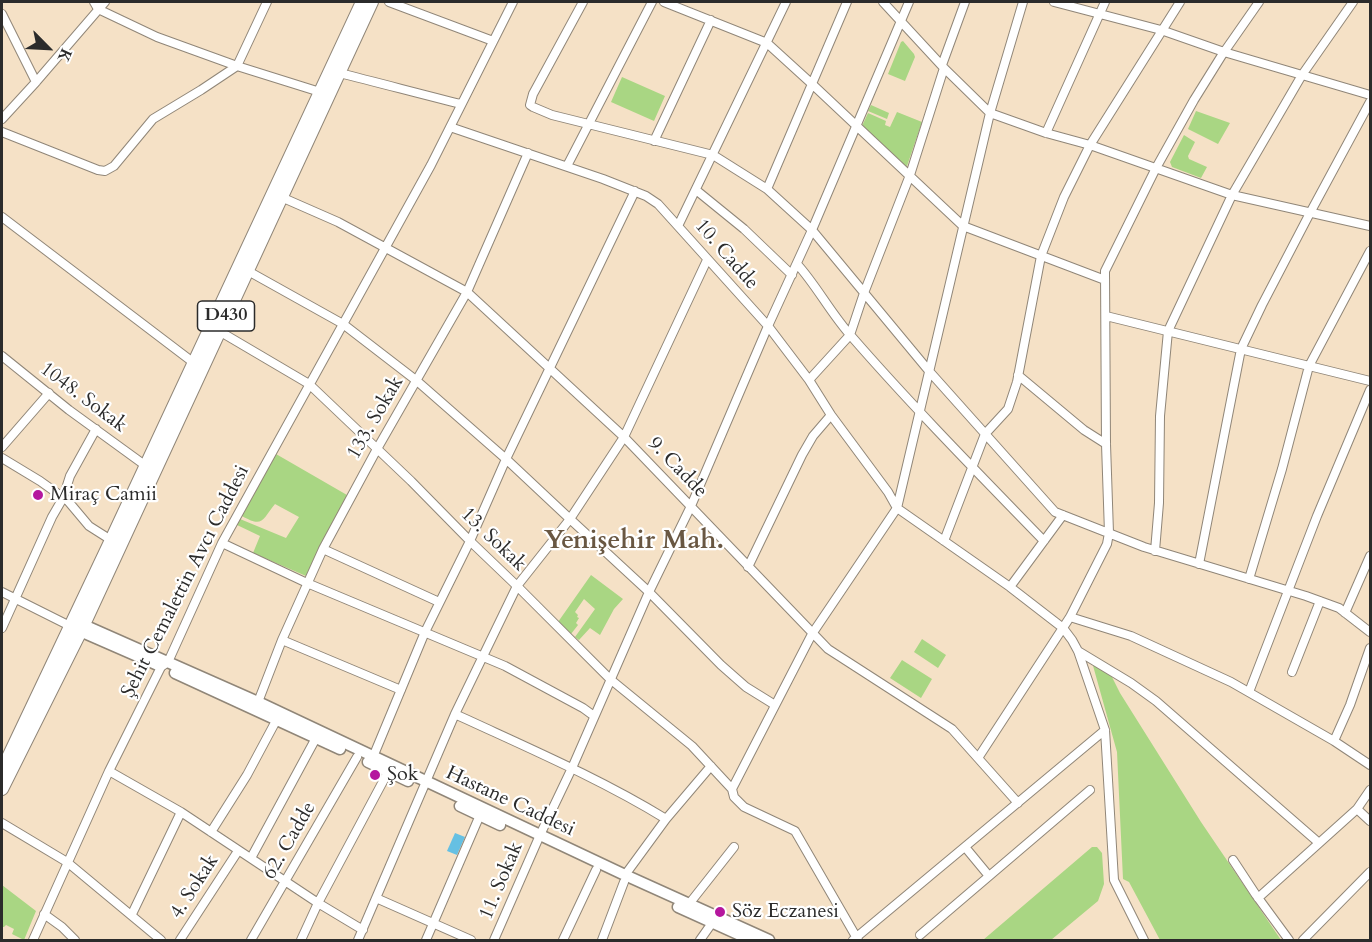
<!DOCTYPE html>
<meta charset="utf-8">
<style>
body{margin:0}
#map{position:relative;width:1372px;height:942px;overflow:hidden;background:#f5e1c6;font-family:Cardo,serif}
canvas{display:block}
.frame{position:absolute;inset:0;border:3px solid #2b2b2b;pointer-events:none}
.north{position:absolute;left:18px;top:18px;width:60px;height:60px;-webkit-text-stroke:4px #fff;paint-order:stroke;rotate:114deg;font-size:16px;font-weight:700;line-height:24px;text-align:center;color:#2b2b2b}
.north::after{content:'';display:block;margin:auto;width:21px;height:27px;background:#2b2b2b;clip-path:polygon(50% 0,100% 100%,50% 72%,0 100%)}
</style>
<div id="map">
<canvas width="1372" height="942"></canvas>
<div class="frame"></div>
<div class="north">K</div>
</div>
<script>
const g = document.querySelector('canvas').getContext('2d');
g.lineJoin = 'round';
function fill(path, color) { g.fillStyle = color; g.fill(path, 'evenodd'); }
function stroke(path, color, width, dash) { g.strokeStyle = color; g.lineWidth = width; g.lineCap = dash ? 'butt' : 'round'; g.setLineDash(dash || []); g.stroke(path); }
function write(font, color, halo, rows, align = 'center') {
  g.font = font + ' Cardo,serif'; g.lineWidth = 4.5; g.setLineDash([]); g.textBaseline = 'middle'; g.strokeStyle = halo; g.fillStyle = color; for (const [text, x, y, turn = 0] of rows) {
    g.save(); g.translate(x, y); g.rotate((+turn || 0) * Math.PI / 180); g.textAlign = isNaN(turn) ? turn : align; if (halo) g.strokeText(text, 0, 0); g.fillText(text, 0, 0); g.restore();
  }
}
fill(new Path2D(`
 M903,41l11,13 1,3 -10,24 -17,-7 13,-32z
 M622,77l43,19 -11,25 -43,-19z
 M871,105l18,8 -2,6 -19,-8z
 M1196,111l34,12 -12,21 -30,-15z
 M897,112l25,10 -15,44 -2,1 -43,-41 6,-13 18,8 -1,4 5,2z
 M1184,135l11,7 -7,14 1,3 18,8 -6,11 -29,-11 -2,-5z
 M276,454l71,41 -41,81 -53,-23 7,-17 -23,-11 3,-6 46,19 13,-21 -24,-13c-13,16 -12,24 -33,12z
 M591,575l32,24 -9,10 -14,26 -10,-7 -11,12 -4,-3 20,-28 -11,-10 -9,13 3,3 -1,2 2,1 -3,5 2,2 -7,9 -13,-12z
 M922,639l24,16 -8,13 -24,-16z
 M902,660l30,19 -11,19 -31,-20z
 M1092,662l20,15 8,16 81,129 80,118h-121l-31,-58 -6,-3 -6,-127z
 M1092,847h5l5,6 2,31 -6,17 -47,39h-68z
 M2,885l34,26 -12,29 -12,-6 2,-5 -8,-4 -2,2h-2z`), '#a9d683');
fill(new Path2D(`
 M455,833l10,4 -8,18 -10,-4z`), '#65c0e3');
const minor = new Path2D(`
 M94,2l4,7 59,28 80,29 83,26
 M389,2l104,39
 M583,2l-50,92 -3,11 3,2 19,8 161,40 54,34 45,41 117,141 126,141 89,35 162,49 33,12 31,24
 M664,2l103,41 45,41 151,142 142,54
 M883,2l61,66 46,45 56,20 44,12 142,50 138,31
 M1054,2l107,28 63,22 146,43
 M2,14l34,68
 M942,65l23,-63
 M339,73c41,10 81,21 122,31
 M2,119l34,-37 69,-80
 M450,127l153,52 43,17 12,8 110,122 41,54 22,35 57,77 9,16 113,79 53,41 9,12 6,11 27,79 9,150 30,60
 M2,132l96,38 7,1 9,-5 39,-47 48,-29 36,-24 30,-64
 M1046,133l59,-131
 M654,141l57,-121
 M567,166l85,-164
 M767,189l80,-187
 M696,190l48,39 48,46
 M281,197l57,25 129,70 157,145 204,212 124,80 66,74
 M2,217l192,146
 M678,226l108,-224
 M797,264c20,22 34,50 55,73 61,70 127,137 192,204
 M248,271l95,53 74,57 89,78 64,60 79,73 72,73 25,22 29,18
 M1106,316l264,65
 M219,331l90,53 102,97 59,60 47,45 93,93 82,67 40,43
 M2,356l67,54 77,56
 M1018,375l66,55 22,14
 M809,380l41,-45 14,-42 46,-118 34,-107
 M2,447l47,-54
 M2,458l38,23 28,20 21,25 22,14
 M944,541l41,-107 23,-25 9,-27 24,-126 23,-59 26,-52 90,-143
 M222,543l85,40 198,83 78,42 11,8
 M323,549l116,53
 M1155,551l4,-48 1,-87 8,-85 64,-136 70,-120 51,-73
 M1199,564l42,-215 21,-44 48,-92 60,-111
 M748,567l54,-112 11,-19 18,-21
 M1249,579l33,-110 27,-103 61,-115
 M1010,587l53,-72
 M2,592l68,34
 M1345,613l25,-57
 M1070,617l61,19 100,46 103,59 36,24
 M2,628l50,-111 11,-19 7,-22 26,-47
 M282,640l119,50
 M1078,651l53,32 25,18 163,142
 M1292,672l28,-71
 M1249,692l68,-176 53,-126
 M258,702l24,-62 41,-91 54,-100 90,-157 61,-139
 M455,714c71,33 144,64 211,105
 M1334,741l16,-36 20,-57
 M373,757l52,-125 45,-91 36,-82 129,-268
 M978,758l92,-141 37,-73 2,-11 -3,-89 -1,-173 51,-103 38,-68 28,-45 37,-53
 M109,771l72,41 137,91 45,27
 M1357,809l13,12
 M2,823l65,39 94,78
 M211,832l36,-57 30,-56
 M965,847l24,29
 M251,858l65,-120
 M1233,860l23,35 33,45
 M625,875l41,-56 45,-53
 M376,898l95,42
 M1258,898l99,-89 13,-19
 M689,904l45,-57
 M44,914l18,13 13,13
 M132,914l49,-102
 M920,935l170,-145
 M33,940l76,-169 52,-104 7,-5 54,-119 209,-378 82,-163
 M180,940l58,-89
 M251,940l106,-183
 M301,940l17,-37 70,-131
 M358,940l97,-226 62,-128 53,-67 54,-82 83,-177
 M426,940l54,-125
 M494,940l46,-105 32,-67 77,-176 42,-86 77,-180 44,-96 97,-228
 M563,940l33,-70
 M602,940l22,-58
 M700,940l12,-17
 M853,940l252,-210
 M858,940l-63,-109 -51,-24 -10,-10 -2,-8 80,-155 85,-126 93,-395 33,-111
 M1303,940l67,-68`);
const major = new Path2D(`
 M77,622l181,80 367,173 144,65
 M73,628l87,38
 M175,673l165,76
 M368,762l40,19
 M460,806l40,19
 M678,907l73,33`);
const highway = new Path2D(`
 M2,770l109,-230 251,-538
 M2,789l79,-158 291,-629`);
stroke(minor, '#908678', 10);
stroke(major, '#908678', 13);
stroke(highway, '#908678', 14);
stroke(minor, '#fff', 8);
stroke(major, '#fff', 10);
stroke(highway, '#fff', 12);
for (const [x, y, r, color] of [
 [38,495,6,"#b5179e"],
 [375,775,6,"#b5179e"],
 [720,912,6,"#b5179e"]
]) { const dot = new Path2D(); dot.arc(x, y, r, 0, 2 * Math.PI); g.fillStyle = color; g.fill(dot); stroke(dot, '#fff', 2); }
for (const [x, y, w] of [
 [226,316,57]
]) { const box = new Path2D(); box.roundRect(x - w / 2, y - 15, w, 30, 4.5); g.fillStyle = '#fff'; g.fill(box); stroke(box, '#2b2b2b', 1.5); }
write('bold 18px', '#2b2b2b', null, [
 ["D430",226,316]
]);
write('20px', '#2b2b2b', '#fff', [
 ["10. Cadde",726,255,49],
 ["1048. Sokak",83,398,37],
 ["133. Sokak",376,418,-60],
 ["9. Cadde",677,468,46],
 ["13. Sokak",493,540,44],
 ["Şehit Cemalettin Avcı Caddesi",186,582,-63],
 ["Hastane Caddesi",510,802,25],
 ["62. Cadde",290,841,-60],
 ["11. Sokak",502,881,-67],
 ["4. Sokak",195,887,-57]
]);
write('20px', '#2b2b2b', '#fff', [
 ["Miraç Camii",50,495],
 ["Şok",387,775],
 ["Söz Eczanesi",732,912]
], 'left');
write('bold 26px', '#695742', '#fff', [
 ["Yenişehir Mah.",634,542]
]);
</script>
